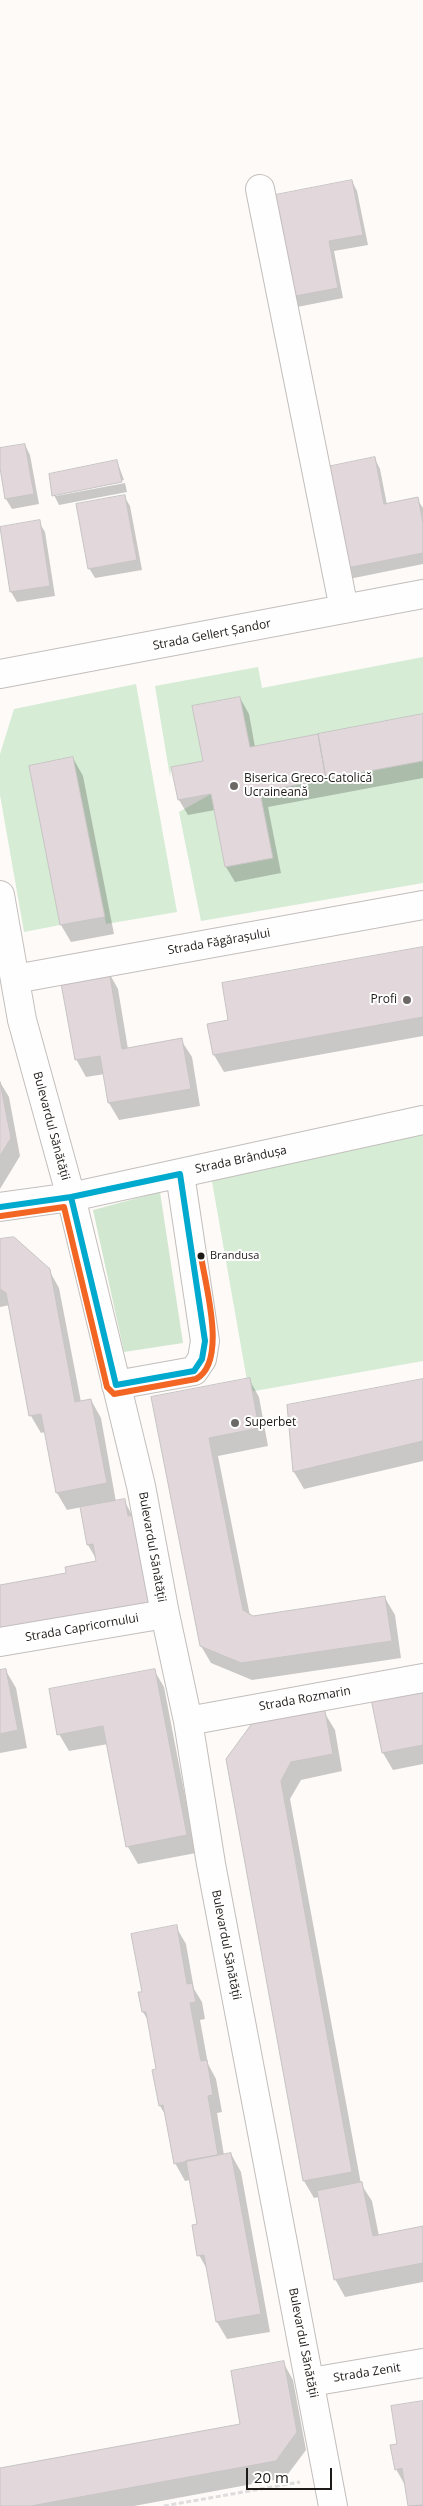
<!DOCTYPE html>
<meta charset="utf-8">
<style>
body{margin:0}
#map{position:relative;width:423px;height:2506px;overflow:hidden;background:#fdfaf8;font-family:"Open Sans",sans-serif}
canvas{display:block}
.scale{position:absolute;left:246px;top:2468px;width:86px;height:22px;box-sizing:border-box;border:2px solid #1e1a18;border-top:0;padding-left:6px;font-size:15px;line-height:18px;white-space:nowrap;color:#1e1a18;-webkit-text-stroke:4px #fff;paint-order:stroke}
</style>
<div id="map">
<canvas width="423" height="2506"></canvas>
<div class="scale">20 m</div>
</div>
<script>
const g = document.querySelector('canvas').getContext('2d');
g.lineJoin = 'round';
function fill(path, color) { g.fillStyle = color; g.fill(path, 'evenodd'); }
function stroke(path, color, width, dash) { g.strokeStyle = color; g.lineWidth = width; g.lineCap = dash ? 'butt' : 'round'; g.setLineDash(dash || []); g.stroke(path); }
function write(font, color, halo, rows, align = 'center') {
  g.font = font + ' "Open Sans",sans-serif'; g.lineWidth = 4; g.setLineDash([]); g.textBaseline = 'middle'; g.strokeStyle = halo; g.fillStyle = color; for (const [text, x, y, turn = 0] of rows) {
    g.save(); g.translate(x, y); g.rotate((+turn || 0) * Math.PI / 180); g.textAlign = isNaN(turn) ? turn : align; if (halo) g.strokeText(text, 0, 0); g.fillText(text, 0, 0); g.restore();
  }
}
fill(new Path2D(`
 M423,657v57l-173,33 -10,-50 -47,9 10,55 -32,6 -1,10 -15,-91 103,-19 4,21z
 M136,684l41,228 -71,12 -33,-167 -44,9 31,159 -36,7 -24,-137v-41l14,-45z
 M423,761v122l-222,38 -22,-109 32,-18 14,73 48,-9 -13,-66z
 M423,1134v227l-174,31 -38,-216z`), '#d6ecd5');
fill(new Path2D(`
 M160,1192l23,151 -59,9 -31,-142z`), '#d2e7d0');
fill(new Path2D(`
 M352,181l5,10 11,54 -34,6 9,47 -51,10 -5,-10z
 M25,445l5,10 9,49 -27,5 -6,-10 -6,-49z
 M375,459l5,10 7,36 30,-6 6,9v56l-74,15 -6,-10z
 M117,461l7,19 -68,14v2l69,-13 2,9 -68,13 -5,-10 -4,-20z
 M124,496l6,10 12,64 -47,8 -6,-10z
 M39,522l6,10 10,64 -38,6 -6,-10 -10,-64z
 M240,698l9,16 6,33 168,-32v63l-155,29 13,66 -46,9 -9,-15 -11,-57 -27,5 -9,-15 25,-38z
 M73,758l10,18 31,158 -43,8 -10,-17 -31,-158z
 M423,948v88l-199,36 -10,-17 16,-34z
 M108,971l10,18 10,60 53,-9 11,17 8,49 -81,14 -10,-17 -4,-29 -19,3 -10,-18z
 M0,1082l9,15 11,59 -20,33z
 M0,1240l49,30 10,18 22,114 10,-2 10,18 15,84 8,-2 9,17 28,104 -161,-34 67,-13 31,-12 -10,-17 -6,-38 -15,3 -10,-17 -12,-61 -4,1 -10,-17 -21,-111 -10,2z
 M249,1379l10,18 9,49 -50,10 32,160 2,2 133,-20 10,17 6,43 -149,22 -41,-17 -10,-17 -49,-248z
 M423,1381v80l-119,28 -10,-17 -6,-66z
 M154,1670l10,17 32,166 -58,11 -10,-17 -20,-103 -39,7 -10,-17z
 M6,1671l10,17 11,60 -27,5v-81z
 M423,1690v74l-30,6 -10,-17 -11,-53z
 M324,1712l11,18 7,41 -41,9 -11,19 71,385 11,17 7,35 44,-9v55l-78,15 -10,-18 -16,-82 -5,1 -10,-17 -77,-421z
 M176,1927l10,17 8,45 8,13 3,17 -5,1 8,44 8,15 6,33 -5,1 7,42 7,-1 10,18 29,160 -43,7 -10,-17 -9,-51 -9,-16v-30l-9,-45 -5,1 -10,-18 -9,-47 -6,-10 -2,-36 -9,-48 -6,-10v-19z
 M283,2362l10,18 13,70 -21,28 -151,28h-134v-37l242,-44z
 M423,2402v104h-13l-4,-19 -10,-18 3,-24z`), '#0003');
const building = new Path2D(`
 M352,180l11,55 -34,6 9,47 -53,10 -20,-101z
 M25,444l9,50 -29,5 -5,-31v-20z
 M375,457l9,47 34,-7 5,26v30l-81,16 -20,-101z
 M117,460l5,22 -70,14 -3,-22z
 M125,495l12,65 -49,9 -12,-65z
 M40,520l10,66 -40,6 -10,-65z
 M240,697l10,50 68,-13 8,45 -66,13 13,66 -48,9 -14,-73 -33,6 -7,-33 32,-6 -11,-55z
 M423,714v47l-97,18 -8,-45z
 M73,757l32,160 -45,8 -31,-159z
 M423,947v70l-210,38 -6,-31 21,-4 -6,-37z
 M109,970l13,79 60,-11 9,51 -83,14 -8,-47 -25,4 -15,-82z
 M0,1082l11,56 -11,18z
 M14,1237l36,32 25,133 16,-3 16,84 -51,10 -15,-79 -12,2 -23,-123 -6,-4v-50z
 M250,1378l9,50 -50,10 34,172 10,6 132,-20 7,45 -151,22 -41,-17 -49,-249z
 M423,1379v62l-130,31 -6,-67z
 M125,1499l3,17 7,-1 16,88 -151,28v-46l66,-12 -1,-6 31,-6 -3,-17 -6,1 -7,-38z
 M6,1669l12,61 -18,4v-64z
 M155,1669l32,166 -61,12 -23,-121 -46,9 -8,-46z
 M423,1689v56l-41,8 -11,-54z
 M325,1711l8,43 -42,8 -10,19 71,391 -49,9 -77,-422 27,-37z
 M177,1925l10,59 5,-1 4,19 -6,1 11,58 6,-1 6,35 -5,1 10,59 -44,9 -11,-59 -4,1 -7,-36 4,-1 -10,-57h-4l-4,-20h4l-11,-58z
 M231,2153l30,161 -45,8 -12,-67 -7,1 -5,-31 5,-1 -11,-63z
 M362,2182l11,54 50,-10v37l-89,17 -17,-89z
 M284,2361l13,71 -21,29 -245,45h-31v-38l240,-44 -9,-53z
 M423,2401v104l-15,1 -6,-38 -7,2 -5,-25 7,-1 -6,-38z`);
fill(building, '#e2d7db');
stroke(building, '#c7c4c4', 1);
const minor = new Path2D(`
 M260,189l84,420
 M0,674l423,-80
 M0,895l22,125 49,177 70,289 24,128 23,107 23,143 122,642
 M15,979l408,-74
 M0,1207l71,-10 352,-77
 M116,1385l78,-14 8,-12 3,-18 -25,-167
 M0,1642l165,-28
 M188,1721l235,-43
 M311,2382l112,-19`);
stroke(minor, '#c2bebc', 30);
stroke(new Path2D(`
 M164,2506l136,-24`), '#dedcdc', 3, [5, 2.5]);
stroke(minor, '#fffefe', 28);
stroke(new Path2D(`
 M180,1174l25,167 -3,18 -8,12 -78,14 -45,-188z
 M0,1207l71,-10`), '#00a9ce', 6);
stroke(new Path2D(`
 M1,1216l63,-9 43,180 7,7 82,-15c32,-17 9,-95 5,-123`), '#f26522', 6);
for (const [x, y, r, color] of [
 [234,786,5,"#6c6866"],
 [407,1000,5,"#6c6866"],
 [201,1256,4.5,"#1e1a18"],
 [235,1423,5,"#6c6866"]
]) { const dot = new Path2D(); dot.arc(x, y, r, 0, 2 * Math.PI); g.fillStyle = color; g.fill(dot); stroke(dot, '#fff', 2); }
write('11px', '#1e1a18', '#fff', [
 ["Brandusa",210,1256]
], 'left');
write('12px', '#1e1a18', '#fff', [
 ["Strada Gellert Șandor",212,635,-11],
 ["Strada Făgărașului",219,942,-10],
 ["Bulevardul Sănătății",51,1126,75],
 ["Strada Brândușa",241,1160,-12],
 ["Bulevardul Sănătății",152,1547,80],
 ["Strada Capricornului",82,1628,-10],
 ["Strada Rozmarin",305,1699,-10],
 ["Bulevardul Sănătății",226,1945,79],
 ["Bulevardul Sănătății",303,2343,79],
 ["Strada Zenit",367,2373,-9]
]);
write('12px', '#1e1a18', '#fff', [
 ["Biserica Greco-Catolică",244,779],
 ["Ucraineană",244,793],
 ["Profi",397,1000,"right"],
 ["Superbet",245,1423]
], 'left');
</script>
